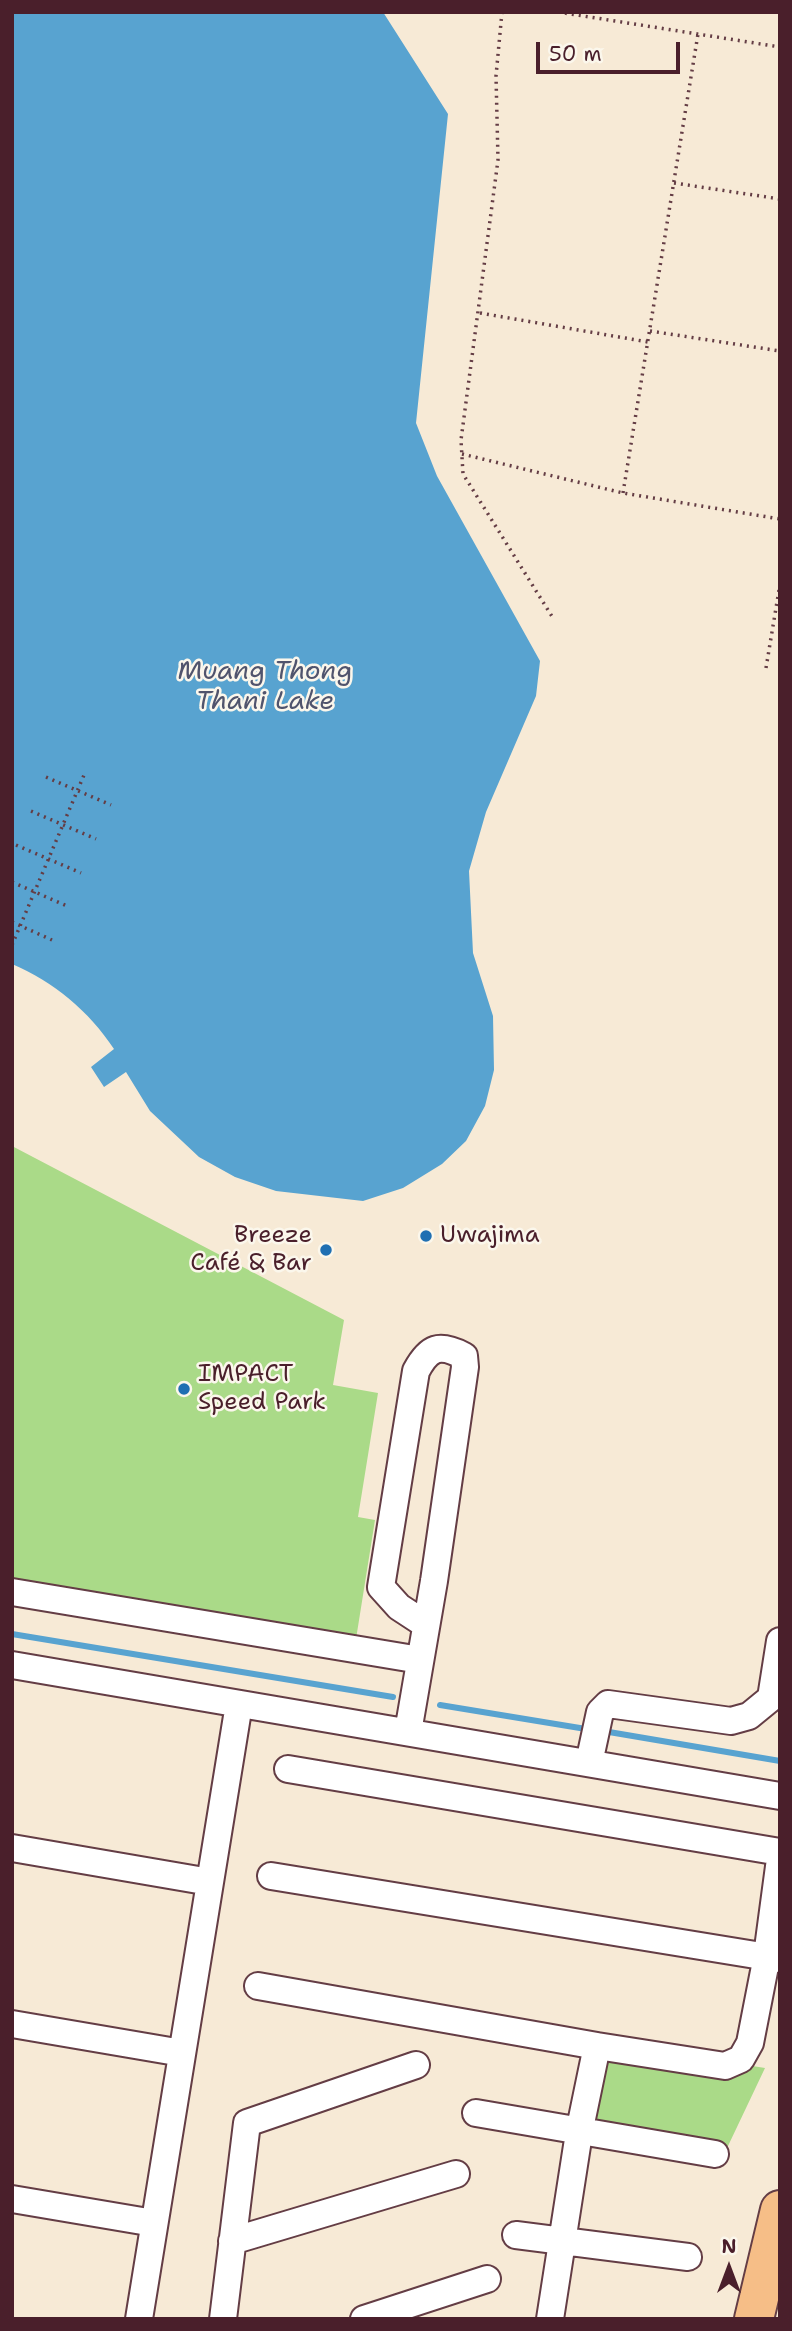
<!DOCTYPE html>
<meta charset="utf-8">
<style>
body{margin:0}
#map{position:relative;width:792px;height:2331px;overflow:hidden;background:#f7ead6;font-family:"Shantell Sans",sans-serif}
canvas{display:block}
.frame{position:absolute;inset:0;border:14px solid #4a1f2b;pointer-events:none}
.north{position:absolute;left:694px;top:2233px;width:70px;height:70px;-webkit-text-stroke:5px #fbf7ec;paint-order:stroke;rotate:0deg;font-size:19px;font-weight:700;line-height:28px;text-align:center;color:#4a1f2b}
.north::after{content:'';display:block;margin:auto;width:24px;height:32px;background:#4a1f2b;clip-path:polygon(50% 0,100% 100%,50% 72%,0 100%)}
.scale{position:absolute;left:536px;top:42px;width:144px;height:32px;box-sizing:border-box;border:4px solid #4a1f2b;border-top:0;padding-left:9px;font-size:21px;line-height:24px;white-space:nowrap;color:#4a1f2b;-webkit-text-stroke:5px #fbf7ec;paint-order:stroke}
</style>
<div id="map">
<canvas width="792" height="2331"></canvas>
<div class="frame"></div>
<div class="north">N</div>
<div class="scale">50 m</div>
</div>
<script>
const g = document.querySelector('canvas').getContext('2d');
g.lineJoin = 'round';
function fill(path, color) { g.fillStyle = color; g.fill(path, 'evenodd'); }
function stroke(path, color, width, dash) { g.strokeStyle = color; g.lineWidth = width; g.lineCap = dash ? 'butt' : 'round'; g.setLineDash(dash || []); g.stroke(path); }
function write(font, color, halo, rows, align = 'center') {
  g.font = font + ' "Shantell Sans",sans-serif'; g.lineWidth = 5; g.setLineDash([]); g.textBaseline = 'middle'; g.strokeStyle = halo; g.fillStyle = color; for (const [text, x, y, turn = 0] of rows) {
    g.save(); g.translate(x, y); g.rotate((+turn || 0) * Math.PI / 180); g.textAlign = isNaN(turn) ? turn : align; if (halo) g.strokeText(text, 0, 0); g.fillText(text, 0, 0); g.restore();
  }
}
fill(new Path2D(`
 M12,1146l332,174 -11,65 45,8 -20,124 17,3 -19,119 -344,-59z
 M608,2043l157,25 -37,78 -136,-20z`), '#aada88');
fill(new Path2D(`
 M12,12h371l65,102 -32,309 21,53 103,185 -4,35 -50,116 -17,59 4,82 20,63 1,54 -9,36 -19,35 -24,23 -39,24 -40,13 -87,-10 -41,-14 -36,-20 -49,-46 -24,-39 -22,15 -13,-20 23,-18c-25,-38 -60,-67 -102,-85z`), '#58a3d0');
stroke(new Path2D(`
 M12,1634l381,63
 M440,1705l146,24
 M609,1732l171,29`), '#58a3d0', 6);
const minor = new Path2D(`
 M12,1592l408,68
 M12,1665l768,131
 M408,1732l26,-151 31,-214 -1,-11c-25,-13 -35,-9 -48,15l-35,216 18,20 26,17
 M589,1763l11,-51 8,-8 123,17 18,-5 22,-18 9,-57
 M288,1769l492,83
 M12,1848l198,34
 M271,1876l509,83
 M258,1986l339,60
 M12,2024l170,29
 M476,2113l239,41
 M12,2199l142,24
 M516,2235l172,22
 M232,2241l224,-67
 M139,2319l100,-615
 M223,2319l24,-196 169,-58
 M364,2319l123,-40
 M550,2319l29,-186 18,-87 128,20 16,-7 9,-16 17,-87 13,-97`);
const highway = new Path2D(`
 M754,2319l26,-109`);
stroke(minor, '#643d45', 30);
stroke(highway, '#643d45', 42);
stroke(new Path2D(`
 M502,12l-6,64 2,84 -37,280 2,34 90,144
 M558,12l222,35
 M674,183l106,16
 M480,313l168,29
 M650,331l130,20
 M462,454l161,39 157,26
 M623,493l75,-459
 M766,668l14,-84
 M46,777l65,28
 M31,811l65,28
 M16,845l65,28
 M12,882l55,24
 M12,922l40,18
 M12,945l72,-170`), '#643d45', 3.5, [2, 5]);
stroke(minor, '#fff', 26);
stroke(highway, '#f6be87', 38);
for (const [x, y, r, color] of [
 [426,1236,7,"#1f6fb2"],
 [326,1250,7,"#1f6fb2"],
 [184,1389,7,"#1f6fb2"]
]) { const dot = new Path2D(); dot.arc(x, y, r, 0, 2 * Math.PI); g.fillStyle = color; g.fill(dot); stroke(dot, '#fbf7ec', 2.5); }
write('24px', '#4a1f2b', '#fbf7ec', [
 ["Breeze",312,1236,"right"],
 ["Café & Bar",312,1264,"right"],
 ["Uwajima",440,1236],
 ["IMPACT",198,1375],
 ["Speed Park",198,1403]
], 'left');
write('italic 26px', '#50546d', '#fbf7ec', [
 ["Muang Thong",265,672],
 ["Thani Lake",265,702]
]);
</script>
